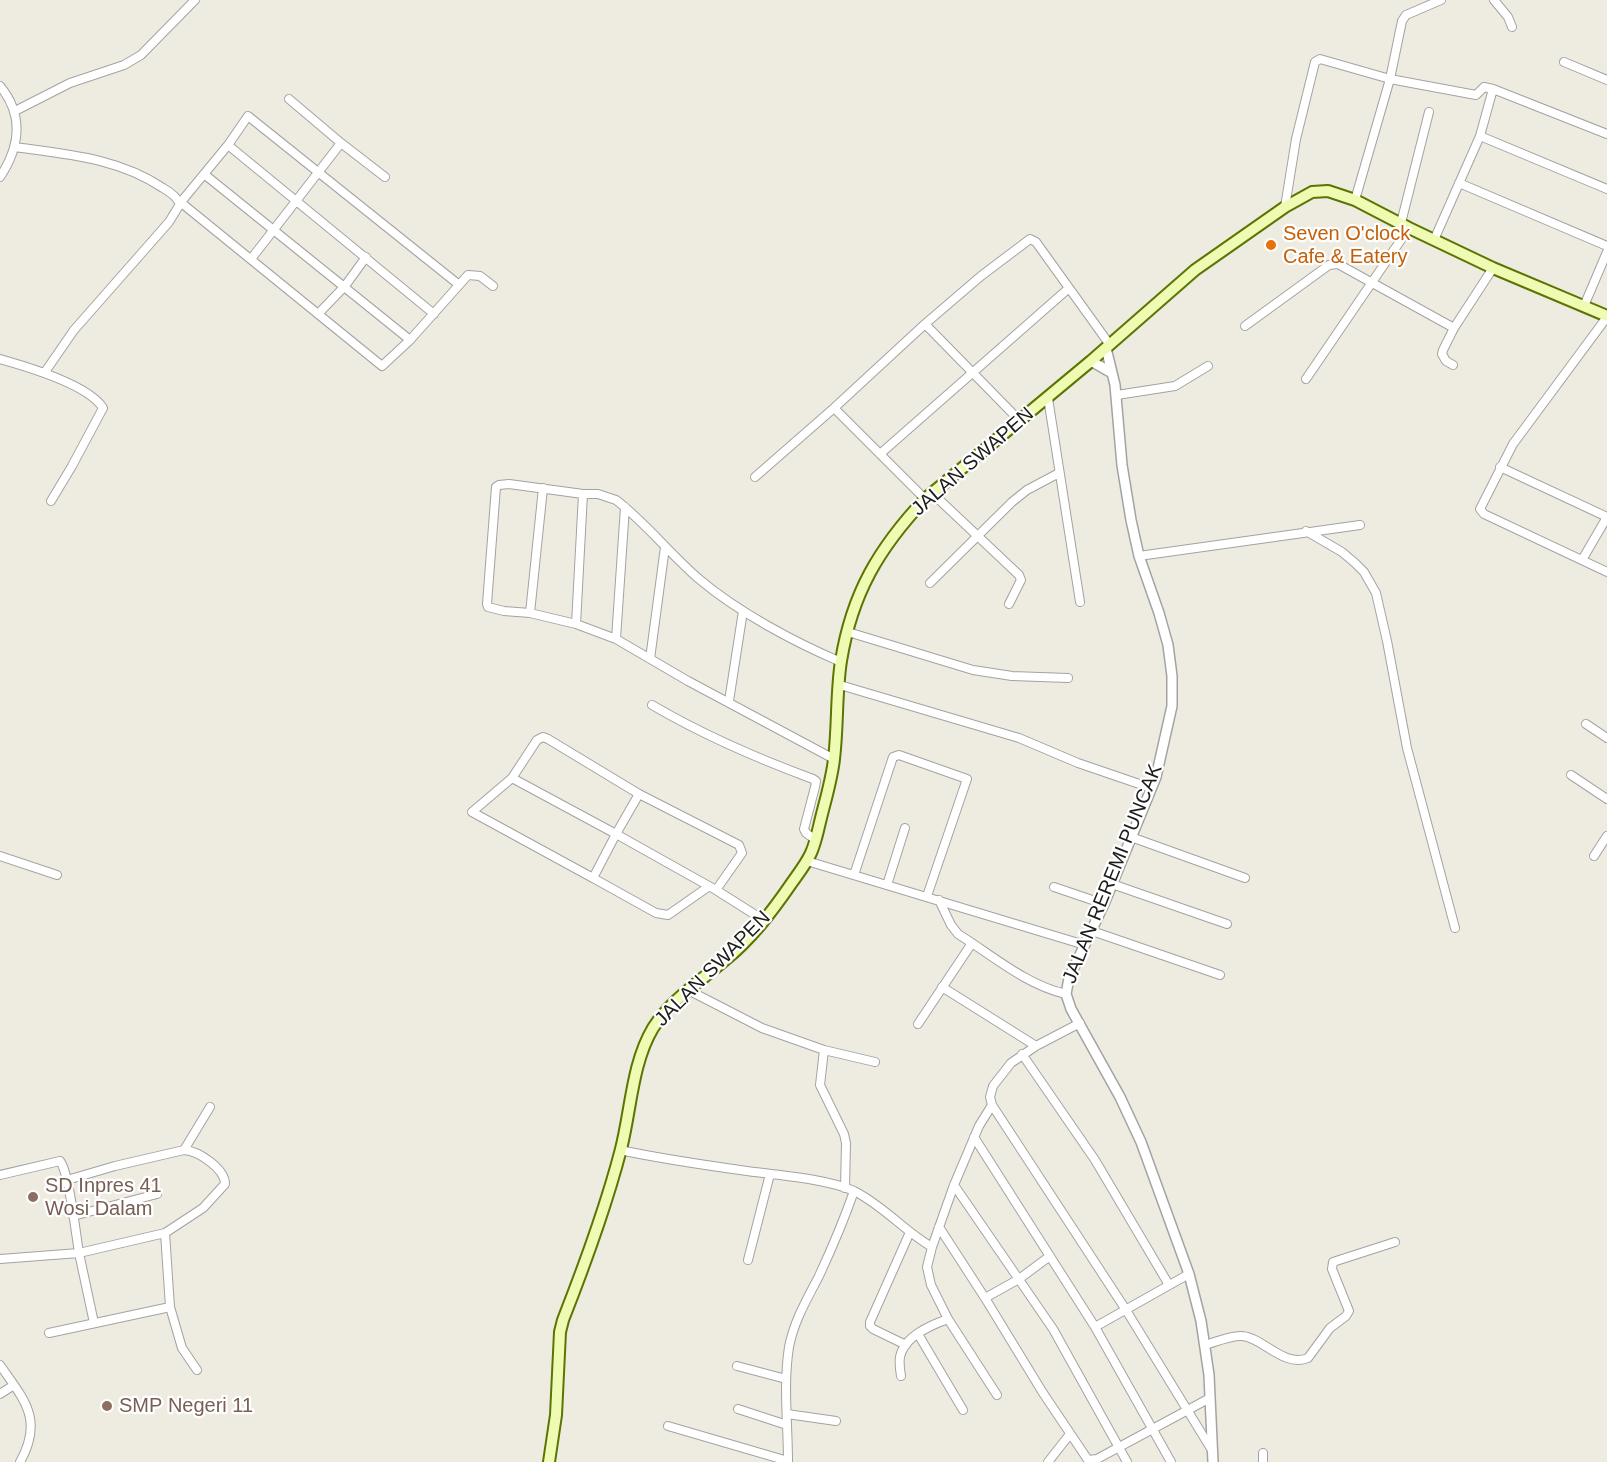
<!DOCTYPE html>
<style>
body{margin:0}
canvas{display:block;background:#eeebe1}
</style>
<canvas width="1607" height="1462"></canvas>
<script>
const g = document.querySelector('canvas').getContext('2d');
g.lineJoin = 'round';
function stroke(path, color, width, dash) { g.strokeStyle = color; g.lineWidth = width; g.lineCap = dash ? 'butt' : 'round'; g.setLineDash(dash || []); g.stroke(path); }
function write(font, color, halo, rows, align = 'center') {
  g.font = font + ' Arial,sans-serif'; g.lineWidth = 4.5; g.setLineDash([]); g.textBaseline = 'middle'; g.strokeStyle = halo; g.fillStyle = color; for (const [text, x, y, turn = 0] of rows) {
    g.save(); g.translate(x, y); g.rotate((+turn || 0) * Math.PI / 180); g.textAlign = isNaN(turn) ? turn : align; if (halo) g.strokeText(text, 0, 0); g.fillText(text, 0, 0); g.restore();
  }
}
const minor = new Path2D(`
 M1494,0l14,17 4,10
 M1564,62l43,18
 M0,86c24,29 20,61 0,91
 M289,99l52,44
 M15,111l55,-28 54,-18 17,-10 54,-55
 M1480,136l127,53
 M228,145l206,169
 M15,147c51,7 104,11 148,41 7,4 14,9 17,16l-11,18 -95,108 -29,42
 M204,174l206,166
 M1459,183l148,63
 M1355,200l35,-121 12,-58 4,-6 35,-15
 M179,201l203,165 28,-26 58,-65 12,1 13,10
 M181,202l47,-57 20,-29 210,168
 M1285,207l11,-68 19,-77 5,-3 70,20 86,16 8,-8 9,2 114,45
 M1401,223l28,-111
 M1434,240l46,-104 13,-47
 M251,259l90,-116 44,34
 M1584,306l23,-54
 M318,314l27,-28 21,-29
 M1607,317l-94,127 -33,65 4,5 123,58
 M925,324l95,97
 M1245,326l84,-61 9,-1 116,64
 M0,359c25,7 89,26 103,49l-31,58 -21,35
 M1453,365l-7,-4 -4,-7 1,-4 11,-22 39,-60
 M1306,379l103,-151
 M1117,395l58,-9 33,-20
 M1048,398l32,204
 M834,408l91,91
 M880,454l189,-166
 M1500,467l107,50 -25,43
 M755,477l79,-69 91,-84 56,-48 49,-37 6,3 74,103
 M932,493l87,82 2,5 -12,24
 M1306,531l36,21 13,11 9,9 12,21 11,48 20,107 48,180
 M1139,556l221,-31
 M930,583l82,-81 15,-12 32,-17
 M530,613l13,-125
 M576,624l7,-130
 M848,632l125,38 39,6 56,2
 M616,639l9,-132
 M650,659l15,-112
 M840,685l179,53 59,25 73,25
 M729,701l14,-90
 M652,705c53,31 104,53 161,74l3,2 -1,6 -11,42 2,4 10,7
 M1586,724l21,14
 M834,759l-146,-78 -72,-42 -40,-15 -46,-11 -26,-2 -16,-4 -1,-3 9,-117 3,-2 10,-1 74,10h15l18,6c30,23 54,54 83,79 39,33 95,63 142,83
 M1571,775l36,24
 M512,778l-40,34 121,66
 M639,794l-23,40 100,56 26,-37 -3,-8 -100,-51 -91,-55 -5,-2 -6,3 -25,38 104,56 -23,44 63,35 12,2 40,-28
 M1131,837l114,41
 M0,856l57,19
 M1594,856l13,-20
 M807,861l278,84
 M854,875l39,-118 6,-2 68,24 -40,117
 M1112,884l115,40
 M887,885l18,-57
 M1054,887l50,17
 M716,890l49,31
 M939,900l12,25 7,9c34,21 68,51 108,60
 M1092,931l128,44
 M942,987l94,59
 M688,990l74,38 62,22 51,12
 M918,1024l54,-81
 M824,1050l-4,35 24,49 2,9 -1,45
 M1022,1054l73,106 74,125
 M992,1105l134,205 87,142
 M974,1137l121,190 76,135
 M620,1150c42,9 84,15 127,21 30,4 81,8 107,20 30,15 50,40 78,56
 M0,1175l60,-14c9,11 16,74 19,92l86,-20 38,-25 22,-24c0,-15 -26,-33 -41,-34
 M67,1180l48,-14 69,-16 26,-43
 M954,1185l99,144 74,133
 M73,1216l84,-22
 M939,1227l46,71 34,-19 31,-23
 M165,1233l5,74 12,41 15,22
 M0,1259l79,-6 15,70
 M748,1260l22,-86
 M985,1298l58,95 45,67 9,-1 113,-61
 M948,1319l49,76
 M1095,1327l94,-53
 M49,1333l121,-26
 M918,1334l45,76
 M906,1345l-33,-16 -3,-3v-4l40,-90
 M1205,1345c11,-3 26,-10 37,-9 20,1 42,32 66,22l22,-30 16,-12 3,-5 -17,-42 1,-7 62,-20
 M0,1365c24,35 44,54 20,97
 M737,1366l49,13
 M901,1376c-1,-6 -2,-13 -1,-19 4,-21 31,-32 48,-38l-17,-34 -4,-18 5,-20 22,-62 25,-59 13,-21 -2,-8 3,-11 18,-23 25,-17 44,-23
 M0,1394l14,-9
 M738,1409l49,16
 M787,1414l49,7
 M668,1426l120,35
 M788,1462c0,-38 -5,-77 1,-115 5,-26 18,-48 30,-71 13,-28 25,-56 35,-85
 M1048,1462l22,-28
 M1263,1462v-9`);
const tertiary = new Path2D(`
 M1106,348l9,37 7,80 9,55 8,36 20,57 9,32 4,31v30l-16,71 -52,127 -35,74 -3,16 5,15 49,88 21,45 48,132 12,47 8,54 4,87
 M1091,361l21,12`);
const secondary = new Path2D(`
 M549,1462l7,-47 4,-83 3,-12c22,-56 43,-113 58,-171 10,-39 11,-86 32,-121 18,-28 46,-46 71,-67 27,-22 47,-48 67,-77 7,-10 15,-20 20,-31 5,-11 7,-23 10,-35 5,-20 11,-40 13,-59 4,-33 2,-66 7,-98 11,-68 38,-113 84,-162l166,-138 104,-91 90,-63 27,-15 16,-1 27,9 54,28 84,40 114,48`);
stroke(minor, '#a3a3a3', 10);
stroke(tertiary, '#a3a3a3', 12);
stroke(secondary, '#5a7501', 14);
stroke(minor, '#fff', 8);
stroke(tertiary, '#fff', 9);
stroke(secondary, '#effbb2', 10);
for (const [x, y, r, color] of [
 [1271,245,6,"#e8710a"],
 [33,1197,6,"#8d6e63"],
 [107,1406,6,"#8d6e63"]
]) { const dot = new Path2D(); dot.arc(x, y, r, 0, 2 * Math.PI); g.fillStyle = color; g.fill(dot); stroke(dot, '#fff', 2); }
write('20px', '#c56008', '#fff', [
 ["Seven O'clock",1283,234],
 ["Cafe & Eatery",1283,257]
], 'left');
write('20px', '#1c1c1c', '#fff', [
 ["JALAN SWAPEN",973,462,-41],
 ["JALAN REREMI PUNCAK",1113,874,-68],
 ["JALAN SWAPEN",713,969,-45]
]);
write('20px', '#785e54', '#fff', [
 ["SD Inpres 41",45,1186],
 ["Wosi Dalam",45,1209],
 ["SMP Negeri 11",119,1406]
], 'left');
</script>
